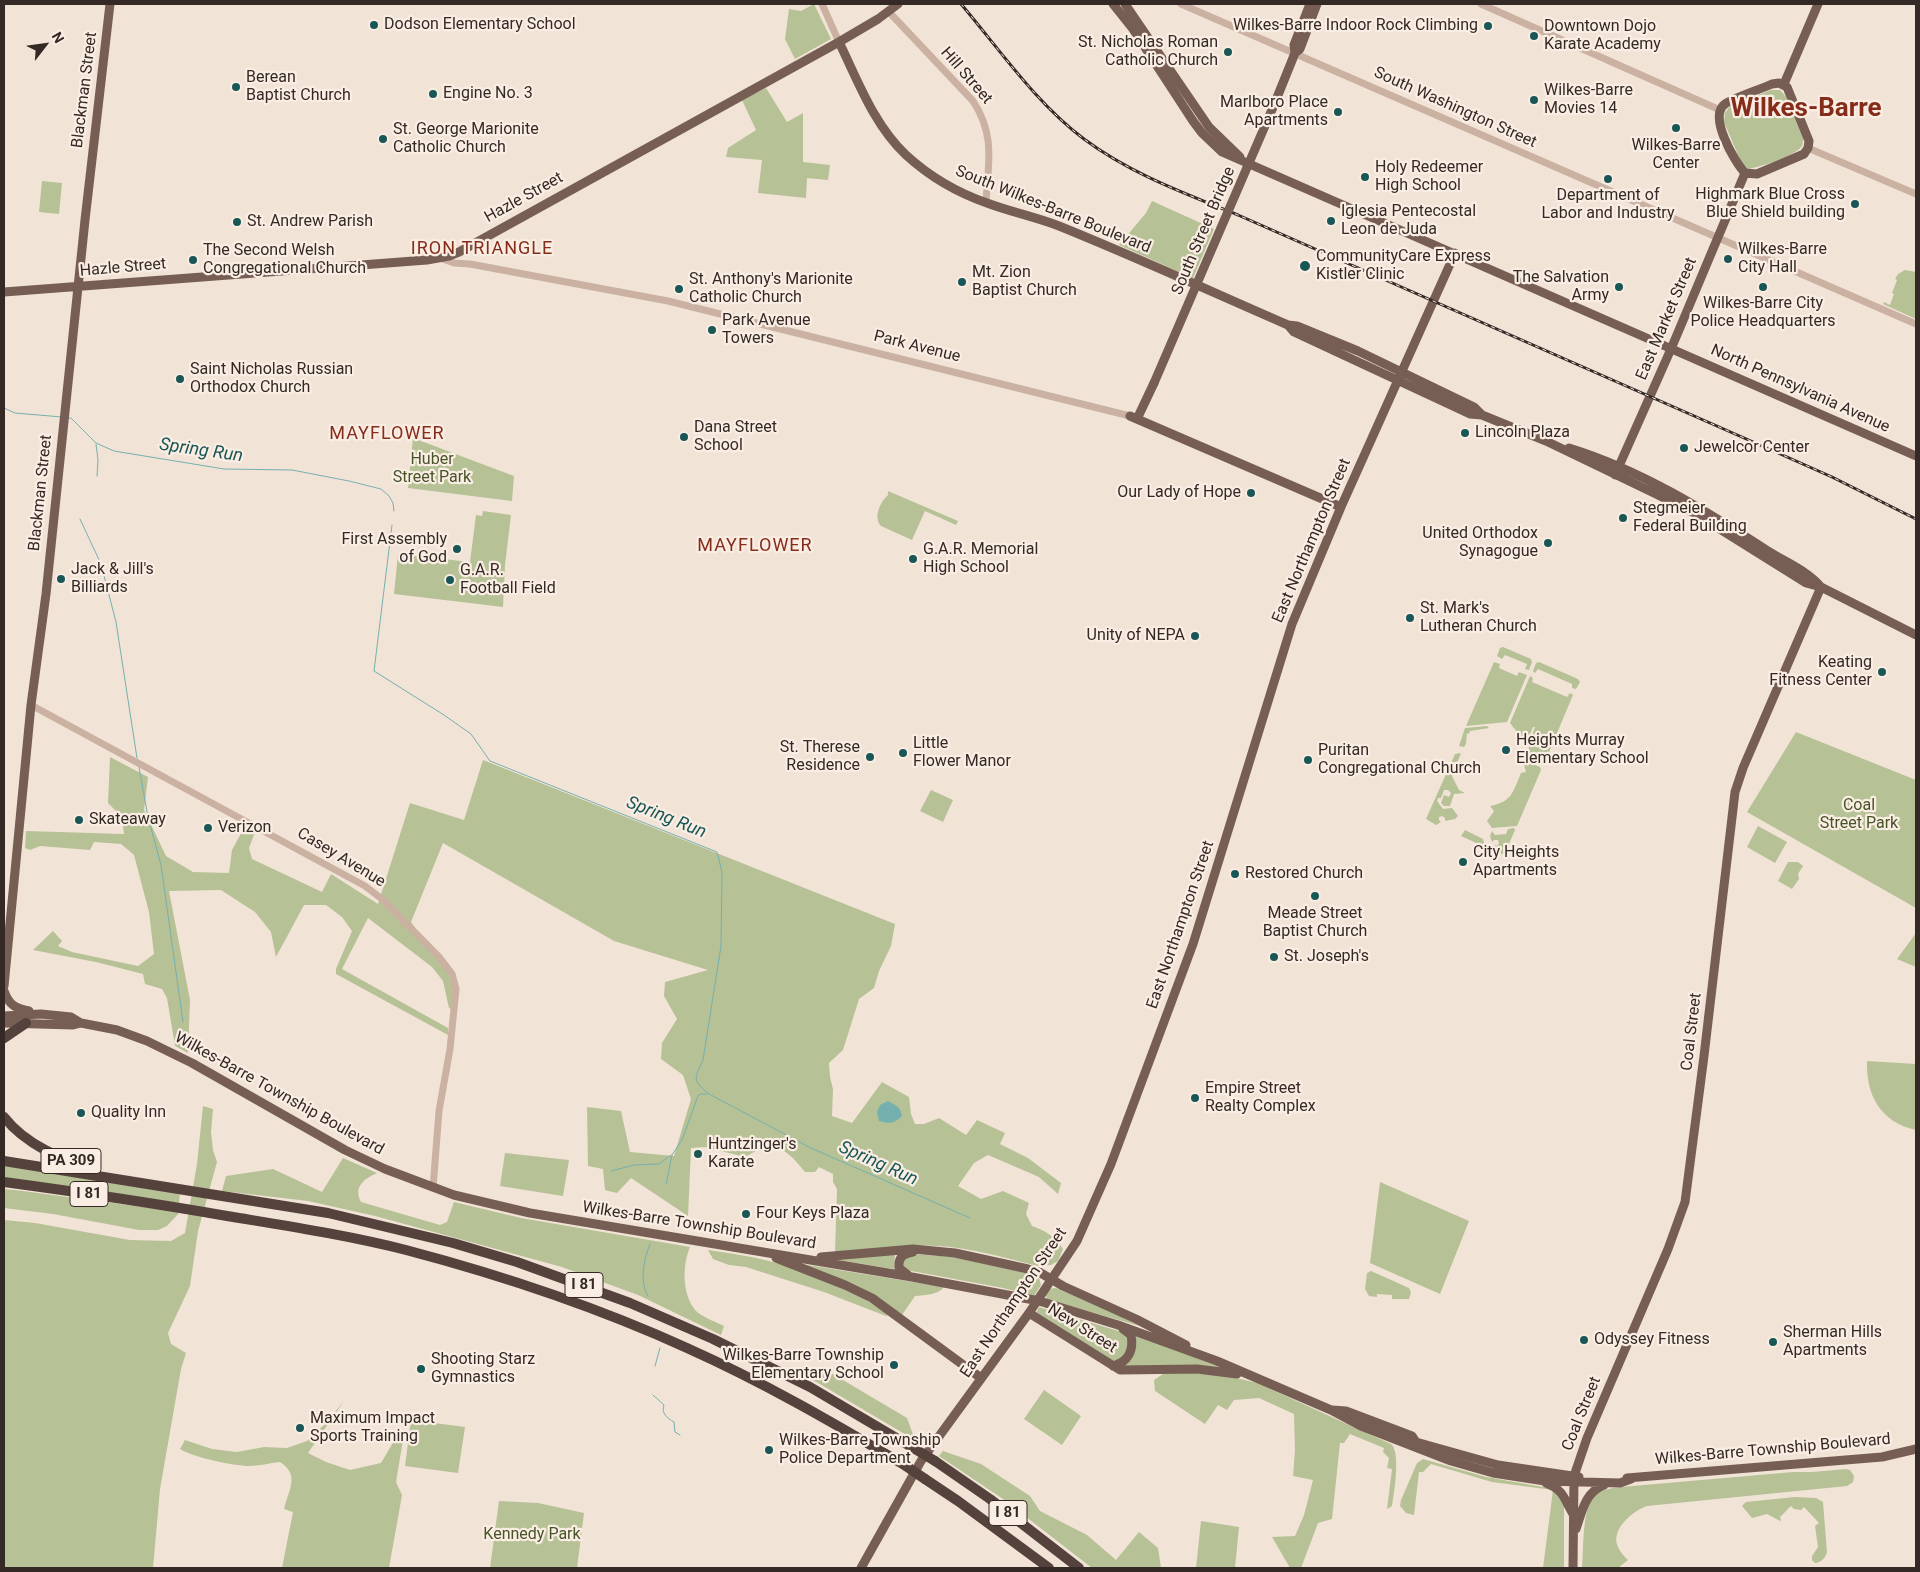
<!DOCTYPE html>
<style>
body{margin:0}
#map{position:relative;width:1920px;height:1572px;overflow:hidden;background:#f2e3d7;font-family:Roboto,sans-serif}
canvas{display:block}
.frame{position:absolute;inset:0;border:5px solid #342925;pointer-events:none}
.north{position:absolute;left:20px;top:20px;width:50px;height:50px;-webkit-text-stroke:4px #faede3;paint-order:stroke;rotate:60deg;font-size:14px;font-weight:700;line-height:20px;text-align:center;color:#342925}
.north::after{content:'';display:block;margin:auto;width:18px;height:22px;background:#342925;clip-path:polygon(50% 0,100% 100%,50% 72%,0 100%)}
</style>
<div id="map">
<canvas width="1920" height="1572"></canvas>
<div class="frame"></div>
<div class="north">N</div>
</div>
<script>
const g = document.querySelector('canvas').getContext('2d');
g.lineJoin = 'round';
function fill(path, color) { g.fillStyle = color; g.fill(path, 'evenodd'); }
function stroke(path, color, width, dash) { g.strokeStyle = color; g.lineWidth = width; g.lineCap = dash ? 'butt' : 'round'; g.setLineDash(dash || []); g.stroke(path); }
function write(font, color, halo, rows, align = 'center') {
  g.font = font + ' Roboto,sans-serif'; g.lineWidth = 4.5; g.setLineDash([]); g.textBaseline = 'middle'; g.strokeStyle = halo; g.fillStyle = color; for (const [text, x, y, turn = 0] of rows) {
    g.save(); g.translate(x, y); g.rotate((+turn || 0) * Math.PI / 180); g.textAlign = isNaN(turn) ? turn : align; if (halo) g.strokeText(text, 0, 0); g.fillText(text, 0, 0); g.restore();
  }
}
fill(new Path2D(`
 M814,4l17,35 -36,20 -10,-20 4,-30 12,2z
 M766,88l21,34 16,-9v49l27,3 -2,15 -21,-2 -1,20 -48,-5 4,-33 -36,-3 2,-9 28,-18 -14,-30z
 M1771,90h9l6,7 17,41c0,2 0,6 -1,8 -5,9 -44,22 -55,23l-6,-7 -17,-40 1,-9 5,-7z
 M42,181l20,2 -3,31 -20,-2z
 M1152,201l62,28 -21,49 -74,-33 27,-32z
 M1905,270l11,2v47l-33,-15 1,-2 6,3 4,-11 -2,-1 5,-13 -2,-1 3,-5z
 M413,438l101,38 -2,25 -104,-13z
 M888,491l70,30 -2,4 -31,-14 -13,29 -31,-14c-8,-8 -1,-24 7,-31z
 M483,511l28,4 -6,50 -2,42 -109,-13 4,-40 72,8 6,-47 6,1z
 M1503,647l28,12 1,3 -3,8 -4,-1 2,-5 -22,-9 -3,4 -5,-3 3,-8z
 M1494,662l6,2 -1,4 18,8 2,-4 8,3 -20,47 -41,4z
 M1539,662l39,17 2,3 -4,7 -4,-1v-4l-34,-15 -3,4 -2,-2 3,-8z
 M1530,676l3,2 -1,4 35,15 3,-4 3,2 -29,69 -3,1 -13,-5c0,-14 2,-19 7,-33h-2l-5,12 -4,2 -14,-18z
 M1487,726l2,2 -19,3 -1,3 -2,-1 -1,11 -2,3 -5,-1 6,-18z
 M1796,732l120,48v128l-169,-96z
 M1461,753l-9,23 7,14 6,3 -11,1 -4,12h-6l-3,-3 3,-8 5,2 2,-4 -3,-3h-4l-3,8h-3l-1,3 6,8 9,-1 6,8 -3,3 -10,2v-3l-3,-2 -3,1v3l2,2 -5,3 -10,-6 29,-65z
 M110,757l38,20 -4,33 22,46 27,16 36,1 3,-23 13,-24 10,6 -6,16 3,11 70,33 9,-18 47,30 32,-101 54,17 19,-60 412,164 -4,22 -12,25 -5,17 -15,11 -16,51 -14,13 1,14 3,12 -1,27 20,7 30,-41 27,15 2,17 4,10h9l15,-6 27,17 11,-15 28,13 -5,11 28,14 33,25 -3,11 -19,-17 -51,-22 -14,8 -16,23 23,13 22,-8 26,12 -3,11 6,12c12,4 24,11 31,23l-5,12 -7,4 -13,1c-32,-8 -69,-19 -102,-20 -33,-2 -67,4 -101,7l2,-64 -4,-7v-8l-14,-7 -4,5h-10c-20,-25 -31,-33 -60,-15l-40,-10 -14,1 -3,68 -57,-38 -14,15 -12,-3 -2,-21 -15,-3 -1,-59 34,4 9,41 44,4 17,-57 -8,-24 -22,-16 1,-16 15,-24 -13,-23 1,-14 43,-12 -94,-29 -171,-98 -32,79 37,52 5,13 -2,22 -2,-1 -6,-27 -11,-14 -64,-49 -26,51 106,59v7l-112,-61v-5l16,-38 -10,-14 -16,-12h-22l-28,52 -5,-25 -16,-20 -34,-22 -52,1 21,109 -2,53 -13,-7 -8,-48 -5,-9 -17,-5 -2,-10 -47,-12 -63,-12 20,-19 9,10 -4,5 14,6 66,14 16,-12 -5,-42 -15,-57 -13,-11 -27,-2 -4,8 -50,-4 -10,4 -5,-2 1,-17 98,3 -2,-17 -14,-14z
 M1528,762l12,5 1,3 -24,56 -25,2 -5,-7 7,-10 -4,-5c22,-4 23,-14 31,-33l5,-1 -2,-7z
 M931,790l22,10 -10,22 -23,-11z
 M1758,826l29,16 -12,21 -28,-16z
 M1514,828l1,2 -10,23 -3,1 -6,-3 -2,-6 3,1 2,-3 -1,-3h-4l-2,2 -2,-6 2,-5 3,4 11,-1 2,-5z
 M1465,830l18,9 2,8 -24,-11z
 M1788,862h10l5,4 -5,8 1,5 -7,10 -14,-8z
 M1916,933v34l-19,-8z
 M1867,1061l49,3v66c-36,-8 -50,-35 -49,-69z
 M203,1106l10,3 -2,23 2,18 4,12 -19,69 -8,55 -22,47 3,11 15,9 -5,16 -21,120 -7,79h-149v-348l31,3 95,17 41,1 14,-8 12,-69z
 M505,1153l64,7 -6,36 -63,-10z
 M343,1158l34,15c-13,6 -24,14 -16,29l79,23 7,-3 7,-20 67,16 169,29c-8,19 -8,48 6,64 6,6 20,11 28,15l-3,9 -83,-40 -76,-28 -187,-51 -67,-15 -86,-10 4,-15 47,-7 49,23z
 M4,1164l176,28 -1,11 -175,-25z
 M1380,1182l89,39 -29,73 -70,-31z
 M4,1189l19,2 157,21 -13,14 -9,4h-19l-86,-16 -49,-6z
 M708,1250c20,3 41,6 61,11 39,10 88,29 119,54l-2,1 -62,-24 -78,-25 -17,-2 -16,-6z
 M895,1254l-1,15 -62,-10z
 M911,1254l43,3 81,18 4,3 2,7 -7,11 -31,-8 -97,-18 -3,-2 -1,-7z
 M802,1264l142,23c-6,8 -19,8 -29,9l-13,19 -41,-27z
 M1371,1271l38,17 2,4 -2,7h-17v-4l-15,-1v3l-8,-1 -4,-7 2,-16z
 M1056,1288l42,17 42,21 -92,-26 -3,-6 3,-5z
 M1039,1307l86,26 5,10c-5,10 -8,19 -20,18l-74,-48z
 M1136,1335l92,35 -104,-3 -1,-3 13,-22z
 M821,1367l86,51 8,22 -102,-60z
 M1166,1372l58,3 33,8 134,61c10,8 3,49 1,62l-5,3 5,-40 -5,-1 2,-10 -6,-6 1,-4 -34,-14 -6,9h-4l-8,76 -14,4 -17,45h-11l-18,-31 23,-1 9,-21 9,-35 -20,-4 2,-26 -1,-36 -35,-16 -25,2 -7,10 -9,-5 -13,19 -50,-33 -1,-11z
 M1044,1390l37,26 -19,29 -38,-26z
 M344,1401l-36,52 18,9 24,8 31,-7 16,-27 6,4 -7,42 6,13 -13,73h-107l11,-56 -9,-3c5,-20 16,-34 -4,-47 -10,1 -22,4 -31,4 -15,0 -57,-9 -69,-17l5,-9 27,9 25,3 27,-5 23,1 20,-7 18,-17z
 M411,1420l54,7 -7,46 -53,-7z
 M943,1451l38,13 49,32 10,15 47,24 29,25 23,-28 19,16 3,20h-69l-89,-69 -64,-43z
 M1423,1459l63,18 63,11 8,4 7,13v63h-21l10,-78 -61,-8 -61,-18 -8,8h-4l-5,43 -8,-2 -6,-7 1,-6 16,-37z
 M1846,1469l4,1 4,6 -1,6 -6,4 -200,20c-14,5 -37,23 -29,41 2,5 6,9 10,13l-10,8h-36c2,-17 -1,-67 16,-75 6,-4 15,-5 23,-6l172,-15h19z
 M1795,1497l21,1 7,4 4,50c-1,5 -6,11 -12,11l-3,-3v-4l6,-9 -3,-21 4,-3 -15,-16 -3,3 -7,-1 -3,-3 -11,11 1,3 -1,1 -13,-7 -15,4 -10,-12 4,-4z
 M499,1501l39,2 46,10 -7,55h-87z
 M1201,1521l38,6 -4,41h-39z`), '#b6c196');
fill(new Path2D(`
 M888,1101c7,4 13,6 14,15 -8,8 -13,8 -23,5l-2,-9 3,-7z`), '#75b0ae');
stroke(new Path2D(`
 M4,408l11,5 47,4
 M68,418h3l25,25 18,8 110,18 68,1 57,11 32,8 8,7 4,7 1,8
 M96,444l2,16 -1,16
 M80,519l21,45 15,58 21,136
 M392,525l-18,146 70,44 27,19 19,27 227,91 5,20 -1,74 -18,114c-9,19 -11,20 6,34l102,54 159,70
 M139,767l9,50 13,48 22,157
 M611,1171l23,-6 25,-1 12,-9
 M666,1184l6,-29 10,-15 16,-44 2,-2h7
 M648,1296c-9,-15 -4,-36 2,-52
 M655,1366l5,-18
 M653,1395l11,10c-3,8 3,13 10,17l1,10 5,3`), '#75b0ae', 1);
stroke(new Path2D(`
 M822,4l17,38
 M1181,4l735,320
 M1481,4l239,106
 M889,12l84,89c23,35 15,63 13,102
 M1808,148l108,46
 M440,258l14,5 16,1 198,37 462,115
 M31,705l334,181 17,13 57,58 13,17 4,15 -6,60 -11,62 -6,77`), '#cab1a2', 7);
stroke(new Path2D(`
 M1113,4l20,25 60,92 9,12 20,19 694,304
 M1125,4l84,123 31,30
 M839,42c19,39 35,83 67,113 23,21 52,38 81,48 24,9 49,14 72,23 77,31 153,66 229,99l6,7 176,82 12,1 64,26 108,52 40,20 112,70 15,4 95,48
 M1295,53l-1,-8 16,-41
 M1779,83l8,4 22,54 -1,7 -4,6 -47,20 -12,-1c-11,-12 -37,-57 -20,-69 8,-6 36,-15 47,-20z
 M1784,84l34,-80
 M1274,105l21,-52 5,-4 17,-45
 M4,292l423,-32 22,-4 10,-4 380,-210 39,-23 20,-15
 M1288,325l9,1 61,25 116,56 8,8
 M1130,416l211,91
 M1137,419l17,-36
 M1569,448c72,22 137,63 199,103 19,12 38,19 53,36
 M1615,475l56,-126 74,-176
 M4,986l27,-281 15,-111 39,-374 25,-216
 M4,991c5,14 11,17 25,20
 M4,1016l37,-2 30,3 10,6 36,7 30,11 45,22 153,87 40,19 69,26 76,18 382,64 122,23
 M4,1023l69,2 8,-2
 M821,1257l92,-8 42,4 73,16 11,3 24,14 73,33 50,26
 M776,1258l69,27 27,13 109,80
 M908,1275l-9,-7c-1,-10 3,-14 14,-16
 M1046,1303l72,22 99,36 114,49 30,16 90,35 42,12 52,8 75,2 11,-4
 M1029,1313l91,57 77,-1 40,5
 M1113,1366c15,-4 21,-15 18,-31l-8,-6
 M1332,1410l14,1 66,25 4,6 82,23 81,12
 M1627,1478l255,-21 34,-8
 M1546,1483c18,7 18,16 27,31
 M1576,1529c6,-17 9,-37 28,-44
 M861,1568l60,-107 108,-148 48,-72 34,-77 82,-220 99,-320 49,-117 114,-254
 M1573,1568l1,-92 13,-38 81,-189 17,-47 19,-146 31,-264 8,-24 78,-181`), '#775e55', 9);
stroke(new Path2D(`
 M4,1038l22,-15
 M4,1117c21,27 59,44 92,53
 M4,1161l324,52 125,30 64,19 113,41 83,36 97,48 105,62
 M4,1182c74,10 149,21 223,34 60,10 120,19 179,34 95,25 191,57 281,98 76,34 147,75 219,118
 M935,1461l55,38 89,69
 M925,1479l33,22 91,67`), '#56423c', 10);
const rail = new Path2D(`
 M961,4c39,46 75,99 123,135 47,35 100,54 154,76l522,230 72,32 84,42`);
stroke(rail, '#342925', 3);
stroke(rail, '#faede3', 1, [4]);
stroke(new Path2D(`
 M1154,383l120,-278
 M1034,1300l12,3`), '#775e55', 9);
stroke(new Path2D(`
 M915,1449l20,12
 M906,1466l19,13`), '#56423c', 10);
for (const [x, y, r, color] of [
 [374,25,5,"#195756"],
 [1488,26,5,"#195756"],
 [1534,36,5,"#195756"],
 [1228,52,5,"#195756"],
 [236,87,5,"#195756"],
 [433,94,5,"#195756"],
 [1534,100,5,"#195756"],
 [1338,112,5,"#195756"],
 [1676,128,5,"#195756"],
 [383,139,5,"#195756"],
 [1365,177,5,"#195756"],
 [1608,179,5,"#195756"],
 [1855,204,5,"#195756"],
 [1331,221,5,"#195756"],
 [237,222,5,"#195756"],
 [1728,259,5,"#195756"],
 [193,260,5,"#195756"],
 [1305,266,6,"#195756"],
 [962,282,5,"#195756"],
 [1619,287,5,"#195756"],
 [1763,287,5,"#195756"],
 [679,289,5,"#195756"],
 [712,330,5,"#195756"],
 [180,379,5,"#195756"],
 [1465,433,5,"#195756"],
 [684,437,5,"#195756"],
 [1684,448,5,"#195756"],
 [1251,493,5,"#195756"],
 [1623,518,5,"#195756"],
 [1548,543,5,"#195756"],
 [457,549,5,"#195756"],
 [913,559,5,"#195756"],
 [61,579,5,"#195756"],
 [450,580,5,"#195756"],
 [1410,618,5,"#195756"],
 [1195,636,5,"#195756"],
 [1882,672,5,"#195756"],
 [1506,750,5,"#195756"],
 [903,753,5,"#195756"],
 [870,757,5,"#195756"],
 [1308,760,5,"#195756"],
 [79,820,5,"#195756"],
 [208,828,5,"#195756"],
 [1463,862,5,"#195756"],
 [1235,874,5,"#195756"],
 [1315,896,5,"#195756"],
 [1274,957,5,"#195756"],
 [1195,1098,5,"#195756"],
 [81,1113,5,"#195756"],
 [698,1154,5,"#195756"],
 [746,1214,5,"#195756"],
 [1584,1340,5,"#195756"],
 [1773,1342,5,"#195756"],
 [894,1365,5,"#195756"],
 [421,1369,5,"#195756"],
 [300,1428,5,"#195756"],
 [769,1450,5,"#195756"]
]) { const dot = new Path2D(); dot.arc(x, y, r, 0, 2 * Math.PI); g.fillStyle = color; g.fill(dot); stroke(dot, '#faede3', 2); }
for (const [x, y, w] of [
 [71,1161,60],
 [89,1194,38],
 [584,1285,38],
 [1008,1513,38]
]) { const box = new Path2D(); box.roundRect(x - w / 2, y - 12.5, w, 25, 4); g.fillStyle = '#faede3'; g.fill(box); stroke(box, '#342925', 1); }
write('bold 15px', '#342925', null, [
 ["PA 309",71,1161],
 ["I 81",89,1194],
 ["I 81",584,1285],
 ["I 81",1008,1513]
]);
write('16px', '#342925', '#faede3', [
 ["Dodson Elementary School",384,25],
 ["Wilkes-Barre Indoor Rock Climbing",1478,26,"right"],
 ["Downtown Dojo",1544,27],
 ["Karate Academy",1544,45],
 ["St. Nicholas Roman",1218,43,"right"],
 ["Catholic Church",1218,61,"right"],
 ["Berean",246,78],
 ["Baptist Church",246,96],
 ["Wilkes-Barre",1544,91],
 ["Movies 14",1544,109],
 ["Engine No. 3",443,94],
 ["Marlboro Place",1328,103,"right"],
 ["Apartments",1328,121,"right"],
 ["St. George Marionite",393,130],
 ["Catholic Church",393,148],
 ["Wilkes-Barre",1676,146,"center"],
 ["Center",1676,164,"center"],
 ["Holy Redeemer",1375,168],
 ["High School",1375,186],
 ["Highmark Blue Cross",1845,195,"right"],
 ["Blue Shield building",1845,213,"right"],
 ["Department of",1608,196,"center"],
 ["Labor and Industry",1608,214,"center"],
 ["Iglesia Pentecostal",1341,212],
 ["Leon de Juda",1341,230],
 ["St. Andrew Parish",247,222],
 ["Wilkes-Barre",1738,250],
 ["City Hall",1738,268],
 ["The Second Welsh",203,251],
 ["Congregational Church",203,269],
 ["CommunityCare Express",1316,257],
 ["Kistler Clinic",1316,275],
 ["Mt. Zion",972,273],
 ["Baptist Church",972,291],
 ["The Salvation",1609,278,"right"],
 ["Army",1609,296,"right"],
 ["St. Anthony's Marionite",689,280],
 ["Catholic Church",689,298],
 ["Wilkes-Barre City",1763,304,"center"],
 ["Police Headquarters",1763,322,"center"],
 ["Park Avenue",722,321],
 ["Towers",722,339],
 ["Saint Nicholas Russian",190,370],
 ["Orthodox Church",190,388],
 ["Dana Street",694,428],
 ["School",694,446],
 ["Lincoln Plaza",1475,433],
 ["Jewelcor Center",1694,448],
 ["Our Lady of Hope",1241,493,"right"],
 ["Stegmeier",1633,509],
 ["Federal Building",1633,527],
 ["United Orthodox",1538,534,"right"],
 ["Synagogue",1538,552,"right"],
 ["First Assembly",447,540,"right"],
 ["of God",447,558,"right"],
 ["G.A.R. Memorial",923,550],
 ["High School",923,568],
 ["Jack & Jill's",71,570],
 ["Billiards",71,588],
 ["G.A.R.",460,571],
 ["Football Field",460,589],
 ["St. Mark's",1420,609],
 ["Lutheran Church",1420,627],
 ["Unity of NEPA",1185,636,"right"],
 ["Keating",1872,663,"right"],
 ["Fitness Center",1872,681,"right"],
 ["Heights Murray",1516,741],
 ["Elementary School",1516,759],
 ["Little",913,744],
 ["Flower Manor",913,762],
 ["St. Therese",860,748,"right"],
 ["Residence",860,766,"right"],
 ["Puritan",1318,751],
 ["Congregational Church",1318,769],
 ["Skateaway",89,820],
 ["Verizon",218,828],
 ["City Heights",1473,853],
 ["Apartments",1473,871],
 ["Restored Church",1245,874],
 ["Meade Street",1315,914,"center"],
 ["Baptist Church",1315,932,"center"],
 ["St. Joseph's",1284,957],
 ["Empire Street",1205,1089],
 ["Realty Complex",1205,1107],
 ["Quality Inn",91,1113],
 ["Huntzinger's",708,1145],
 ["Karate",708,1163],
 ["Four Keys Plaza",756,1214],
 ["Sherman Hills",1783,1333],
 ["Apartments",1783,1351],
 ["Odyssey Fitness",1594,1340],
 ["Wilkes-Barre Township",884,1356,"right"],
 ["Elementary School",884,1374,"right"],
 ["Shooting Starz",431,1360],
 ["Gymnastics",431,1378],
 ["Maximum Impact",310,1419],
 ["Sports Training",310,1437],
 ["Wilkes-Barre Township",779,1441],
 ["Police Department",779,1459]
], 'left');
write('16px', '#342925', '#faede3', [
 ["Hill Street",966,76,49],
 ["Blackman Street",85,90,-83],
 ["South Washington Street",1455,108,24],
 ["Hazle Street",524,198,-29],
 ["South Wilkes-Barre Boulevard",1053,210,22],
 ["South Street Bridge",1204,231,-67],
 ["Hazle Street",123,268,-5],
 ["East Market Street",1667,319,-67],
 ["Park Avenue",917,347,14],
 ["North Pennsylvania Avenue",1800,389,24],
 ["Blackman Street",41,493,-84],
 ["East Northampton Street",1312,541,-67],
 ["Casey Avenue",341,858,31],
 ["East Northampton Street",1181,925,-71],
 ["Coal Street",1692,1032,-83],
 ["Wilkes-Barre Township Boulevard",279,1094,29],
 ["Wilkes-Barre Township Boulevard",699,1226,9],
 ["East Northampton Street",1014,1303,-56],
 ["New Street",1082,1329,32],
 ["Coal Street",1582,1414,-68],
 ["Wilkes-Barre Township Boulevard",1773,1450,-5]
]);
write('16px', '#475428', '#faede3', [
 ["Huber",432,460],
 ["Street Park",432,478],
 ["Coal",1859,806],
 ["Street Park",1859,824],
 ["Kennedy Park",532,1535]
]);
g.letterSpacing = '1px';
write('18px', '#862c1b', '#faede3', [
 ["IRON TRIANGLE",482,249],
 ["MAYFLOWER",387,434],
 ["MAYFLOWER",755,546]
]);
g.letterSpacing = '0px';
write('italic 18px', '#195756', '#faede3', [
 ["Spring Run",201,451,8],
 ["Spring Run",666,818,22],
 ["Spring Run",878,1164,24]
]);
write('bold 26px', '#862c1b', '#faede3', [
 ["Wilkes-Barre",1806,109]
]);
</script>
